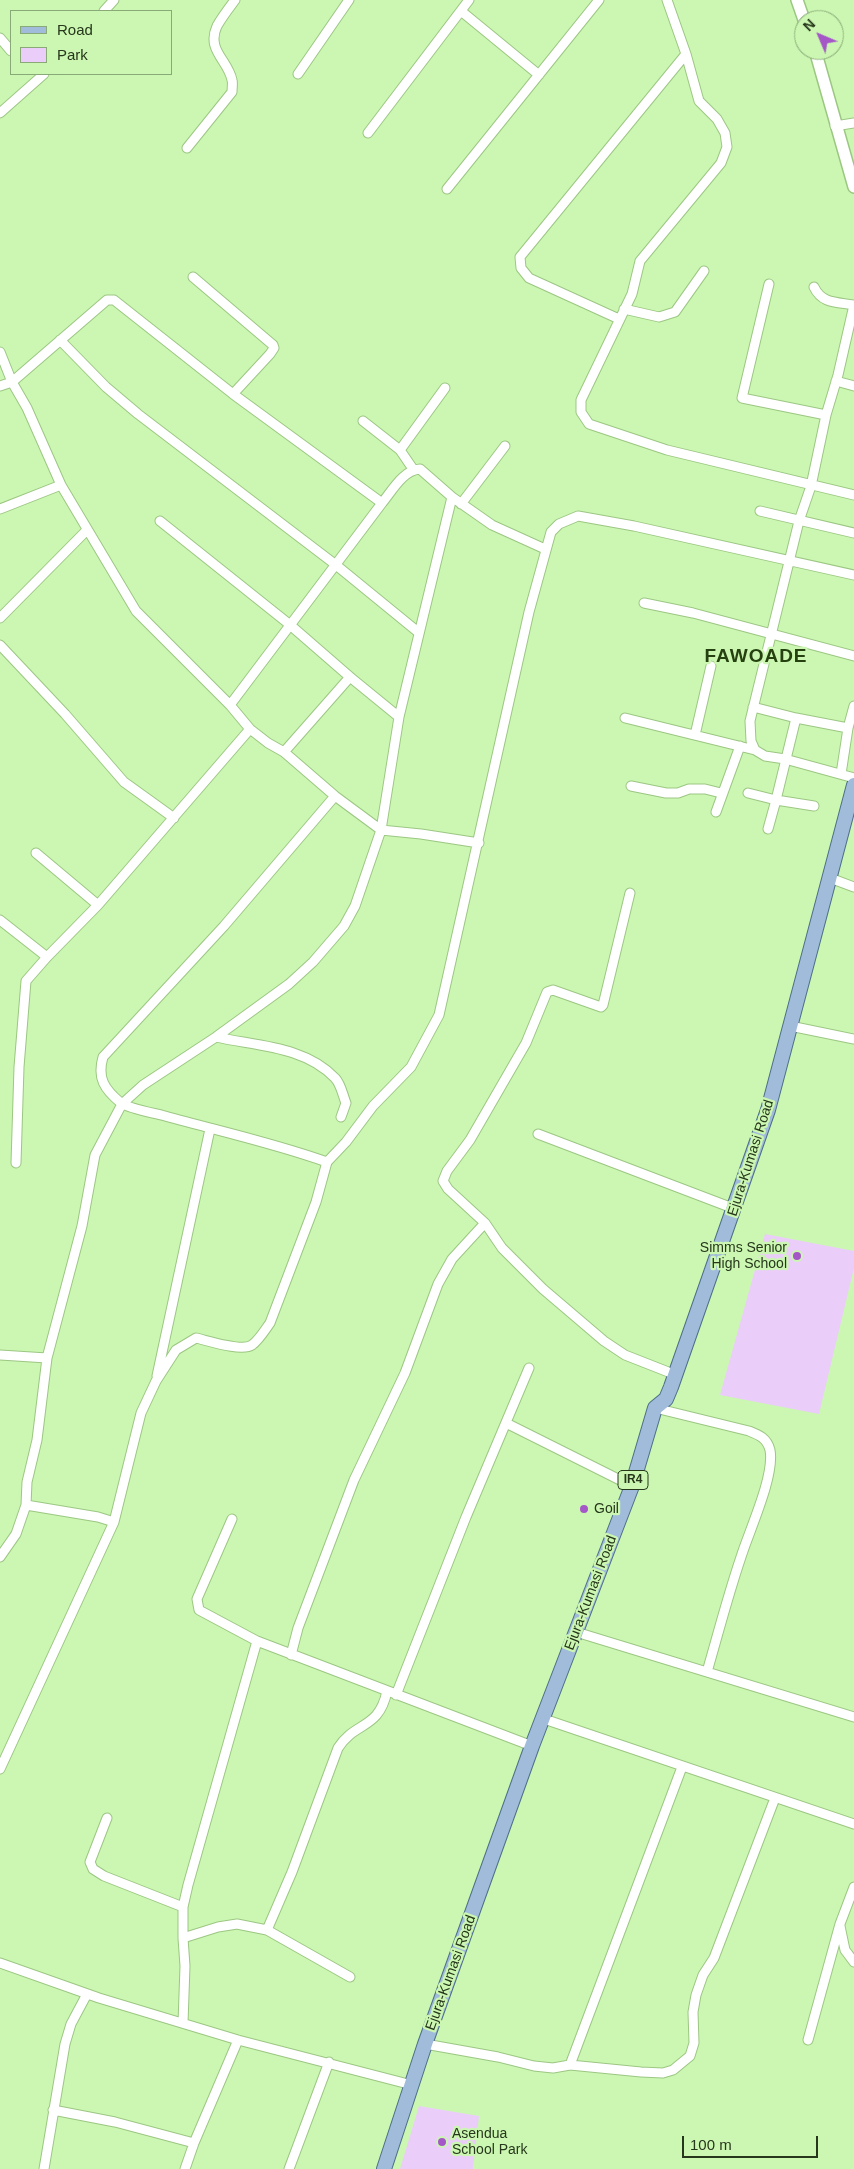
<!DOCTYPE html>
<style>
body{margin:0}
#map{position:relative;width:854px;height:2169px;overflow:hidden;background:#cbf7b2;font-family:Arial,sans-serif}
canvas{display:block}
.legend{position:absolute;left:10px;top:10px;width:162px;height:65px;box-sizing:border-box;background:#cbf7b2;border:1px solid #89aa76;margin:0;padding:6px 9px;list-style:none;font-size:15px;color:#26371b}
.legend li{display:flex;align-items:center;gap:10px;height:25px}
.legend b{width:25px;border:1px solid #89aa76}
.north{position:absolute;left:794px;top:10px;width:50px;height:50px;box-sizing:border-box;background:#cbf7b2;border:1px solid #89aa76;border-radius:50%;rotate:315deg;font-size:14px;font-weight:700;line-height:20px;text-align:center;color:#26371b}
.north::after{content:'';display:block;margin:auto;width:18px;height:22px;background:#a556c7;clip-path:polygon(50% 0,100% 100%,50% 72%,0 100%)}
.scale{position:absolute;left:682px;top:2136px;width:136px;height:22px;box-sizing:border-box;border:2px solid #26371b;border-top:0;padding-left:6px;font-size:15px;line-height:18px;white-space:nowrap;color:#26371b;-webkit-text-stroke:4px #cbf7b2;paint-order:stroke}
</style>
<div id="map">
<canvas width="854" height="2169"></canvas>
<ul class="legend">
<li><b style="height:6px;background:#a1bbdb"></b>Road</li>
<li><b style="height:14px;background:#ebcdfa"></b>Park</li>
</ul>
<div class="north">N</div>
<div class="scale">100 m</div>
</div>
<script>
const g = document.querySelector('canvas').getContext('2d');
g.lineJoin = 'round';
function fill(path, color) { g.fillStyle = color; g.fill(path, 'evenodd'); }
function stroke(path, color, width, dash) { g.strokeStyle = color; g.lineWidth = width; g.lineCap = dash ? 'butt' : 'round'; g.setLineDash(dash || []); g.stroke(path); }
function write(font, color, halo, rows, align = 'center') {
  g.font = font + ' Arial,sans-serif'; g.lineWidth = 4.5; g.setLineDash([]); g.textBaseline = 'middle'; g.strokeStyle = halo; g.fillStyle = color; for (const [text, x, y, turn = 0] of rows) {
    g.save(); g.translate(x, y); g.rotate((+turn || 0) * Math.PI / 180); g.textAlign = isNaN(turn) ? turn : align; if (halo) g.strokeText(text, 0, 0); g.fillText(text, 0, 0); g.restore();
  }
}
fill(new Path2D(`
 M765,1234l89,17v17l-35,146 -99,-19z
 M419,2106l60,10 -6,53h-73z`), '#ebcdfa');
const minor = new Path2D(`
 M667,0l19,54 13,47 18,18 8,14 2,14 -6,16 -81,98 -8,33 -51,106v12l8,12 78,26 187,45
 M104,11l10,-11
 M461,11l78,64
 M0,38l11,13
 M298,74l51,-74
 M0,113l44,-39
 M835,126l19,-3
 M368,133l101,-133
 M187,148l45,-56c0,-4 1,-9 0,-12 -4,-20 -26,-30 -15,-54 5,-9 12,-18 18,-26
 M447,189l152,-189
 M193,277l80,68 1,3 -4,6 -37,40
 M769,284l-27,114 84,17
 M814,287c8,17 23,15 40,18
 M854,305l-16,70 -12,40 -15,71 -12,35 -49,200 1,20 4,9 10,6 20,3 69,19
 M624,309l35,8 16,-5 29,-41
 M619,319l-90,-41 -8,-10 -1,-11 166,-203
 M60,340l46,47 32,27 198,151 82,67
 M0,352l12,30 15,26 34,77 75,126 94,94 20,24 18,14 16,9 51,44 46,34 40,4 58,9
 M836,381l18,5
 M0,386l12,-4 95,-82h7l119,94 149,109
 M363,421l37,29 13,19
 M400,450l45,-62
 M461,504l44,-58
 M0,509l61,-24
 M760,511l94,22
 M160,521l129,103 61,53 49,40
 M644,603l49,10 161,43
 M0,618l87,-88
 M0,645l65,69 59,68 50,36
 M230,705l152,-202c10,-12 21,-33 38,-34l32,28 40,28 53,24
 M753,707l43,11
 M625,718l130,32
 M848,728l6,-22
 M695,735l16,-69
 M284,752l66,-75
 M631,786l35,7h12l11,-4h16l16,4
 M748,793l28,7 -8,29
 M335,796l-111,130 -121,131c-6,21 1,32 18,46 9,6 33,10 44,13 54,15 109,27 162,46l19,-20 27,-36 38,-39 28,-52 90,-403 22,-80 8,-8 19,-8 56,10 220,49
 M814,806l-38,-6 20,-82 52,10 -7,46
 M716,812l24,-66
 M36,853l62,52
 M830,878l24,9
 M630,893l-27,112 -2,2 -48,-17 -6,2 -21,51 -56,97 -23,31 -4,10 5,8 37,34 17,25 41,41 61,52 21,14 51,20
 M0,920l47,37
 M790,1026l64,13
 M216,1037c40,9 89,9 119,41 6,6 8,18 11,25l-5,14
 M538,1134l197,75
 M16,1163l3,-96 7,-86 21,-24 51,-52 152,-176
 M0,1355l47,3
 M157,1376l53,-247
 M655,1408l94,23c10,4 18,7 21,19 5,26 -21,81 -29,107 -13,38 -23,77 -34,115
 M506,1423l126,63
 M26,1505l1,-23 10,-42 10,-82 35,-132 13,-71 27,-51 21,-19 73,-48 73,-53 24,-22 31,-36 11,-20 26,-76 18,-113 53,-220
 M232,1519l-35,80 2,11 58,31 275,105
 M0,1557l16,-23 10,-29 72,12 16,5
 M576,1632l278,85
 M257,1641l-69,244 -5,22v31l35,-11 19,-3 30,6 25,-58 46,-124c17,-27 41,-18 49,-57
 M291,1655l7,-27 56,-148 51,-107 33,-89 14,-25 33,-36
 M396,1695l70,-178 63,-149
 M544,1719l310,105
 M0,1769l114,-247 27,-109 15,-32 20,-31 20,-12c13,3 46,14 56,7 7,-5 13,-15 18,-22l46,-121 11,-40
 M107,1818l-17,44 3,7 11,7 79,31
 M840,1926l5,24 9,12
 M267,1930l83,47
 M0,1963l99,35 139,42 174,45
 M183,2023l2,-57 -2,-28
 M808,2040l32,-116 14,-37
 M425,2044l73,13 36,9 19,2 17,-3 71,7 22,1 10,-3 17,-14 4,-13 -1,-31 3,-17 7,-20 11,-17 61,-160
 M570,2065l112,-298
 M53,2110l62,12 79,21
 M44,2169l21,-125 6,-20 16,-30
 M185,2169l9,-26 44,-103
 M289,2169l40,-107`);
const tertiary = new Path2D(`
 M797,0l7,20
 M815,50l39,137`);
const primary = new Path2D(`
 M384,2169l41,-125 107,-298 100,-260 23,-78 11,-9 5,-12 97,-277 86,-325`);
stroke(minor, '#9cc783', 11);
stroke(tertiary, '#9cc783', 14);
stroke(primary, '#4d6f88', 16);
stroke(minor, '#fff', 9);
stroke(tertiary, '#fff', 11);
stroke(primary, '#a1bbdb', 14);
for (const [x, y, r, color] of [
 [797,1256,5,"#a556c7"],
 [584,1509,5,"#a556c7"],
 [442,2142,5,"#a556c7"]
]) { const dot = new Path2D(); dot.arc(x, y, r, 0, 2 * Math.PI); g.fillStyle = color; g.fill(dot); stroke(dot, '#cbf7b2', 2); }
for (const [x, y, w] of [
 [633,1480,30]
]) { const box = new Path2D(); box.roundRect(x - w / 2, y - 9.5, w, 19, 4); g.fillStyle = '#cbf7b2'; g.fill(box); stroke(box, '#26371b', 1); }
write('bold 12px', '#26371b', null, [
 ["IR4",633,1480]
]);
write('14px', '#26371b', '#cbf7b2', [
 ["Ejura-Kumasi Road",751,1158,-72],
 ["Ejura-Kumasi Road",591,1593,-69],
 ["Ejura-Kumasi Road",451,1973,-70]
]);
write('14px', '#26371b', '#cbf7b2', [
 ["Simms Senior",787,1248,"right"],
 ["High School",787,1264,"right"],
 ["Goil",594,1509],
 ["Asendua",452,2134],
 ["School Park",452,2150]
], 'left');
g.letterSpacing = '1px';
write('bold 19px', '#254110', '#cbf7b2', [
 ["FAWOADE",756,657]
]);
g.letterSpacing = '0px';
</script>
